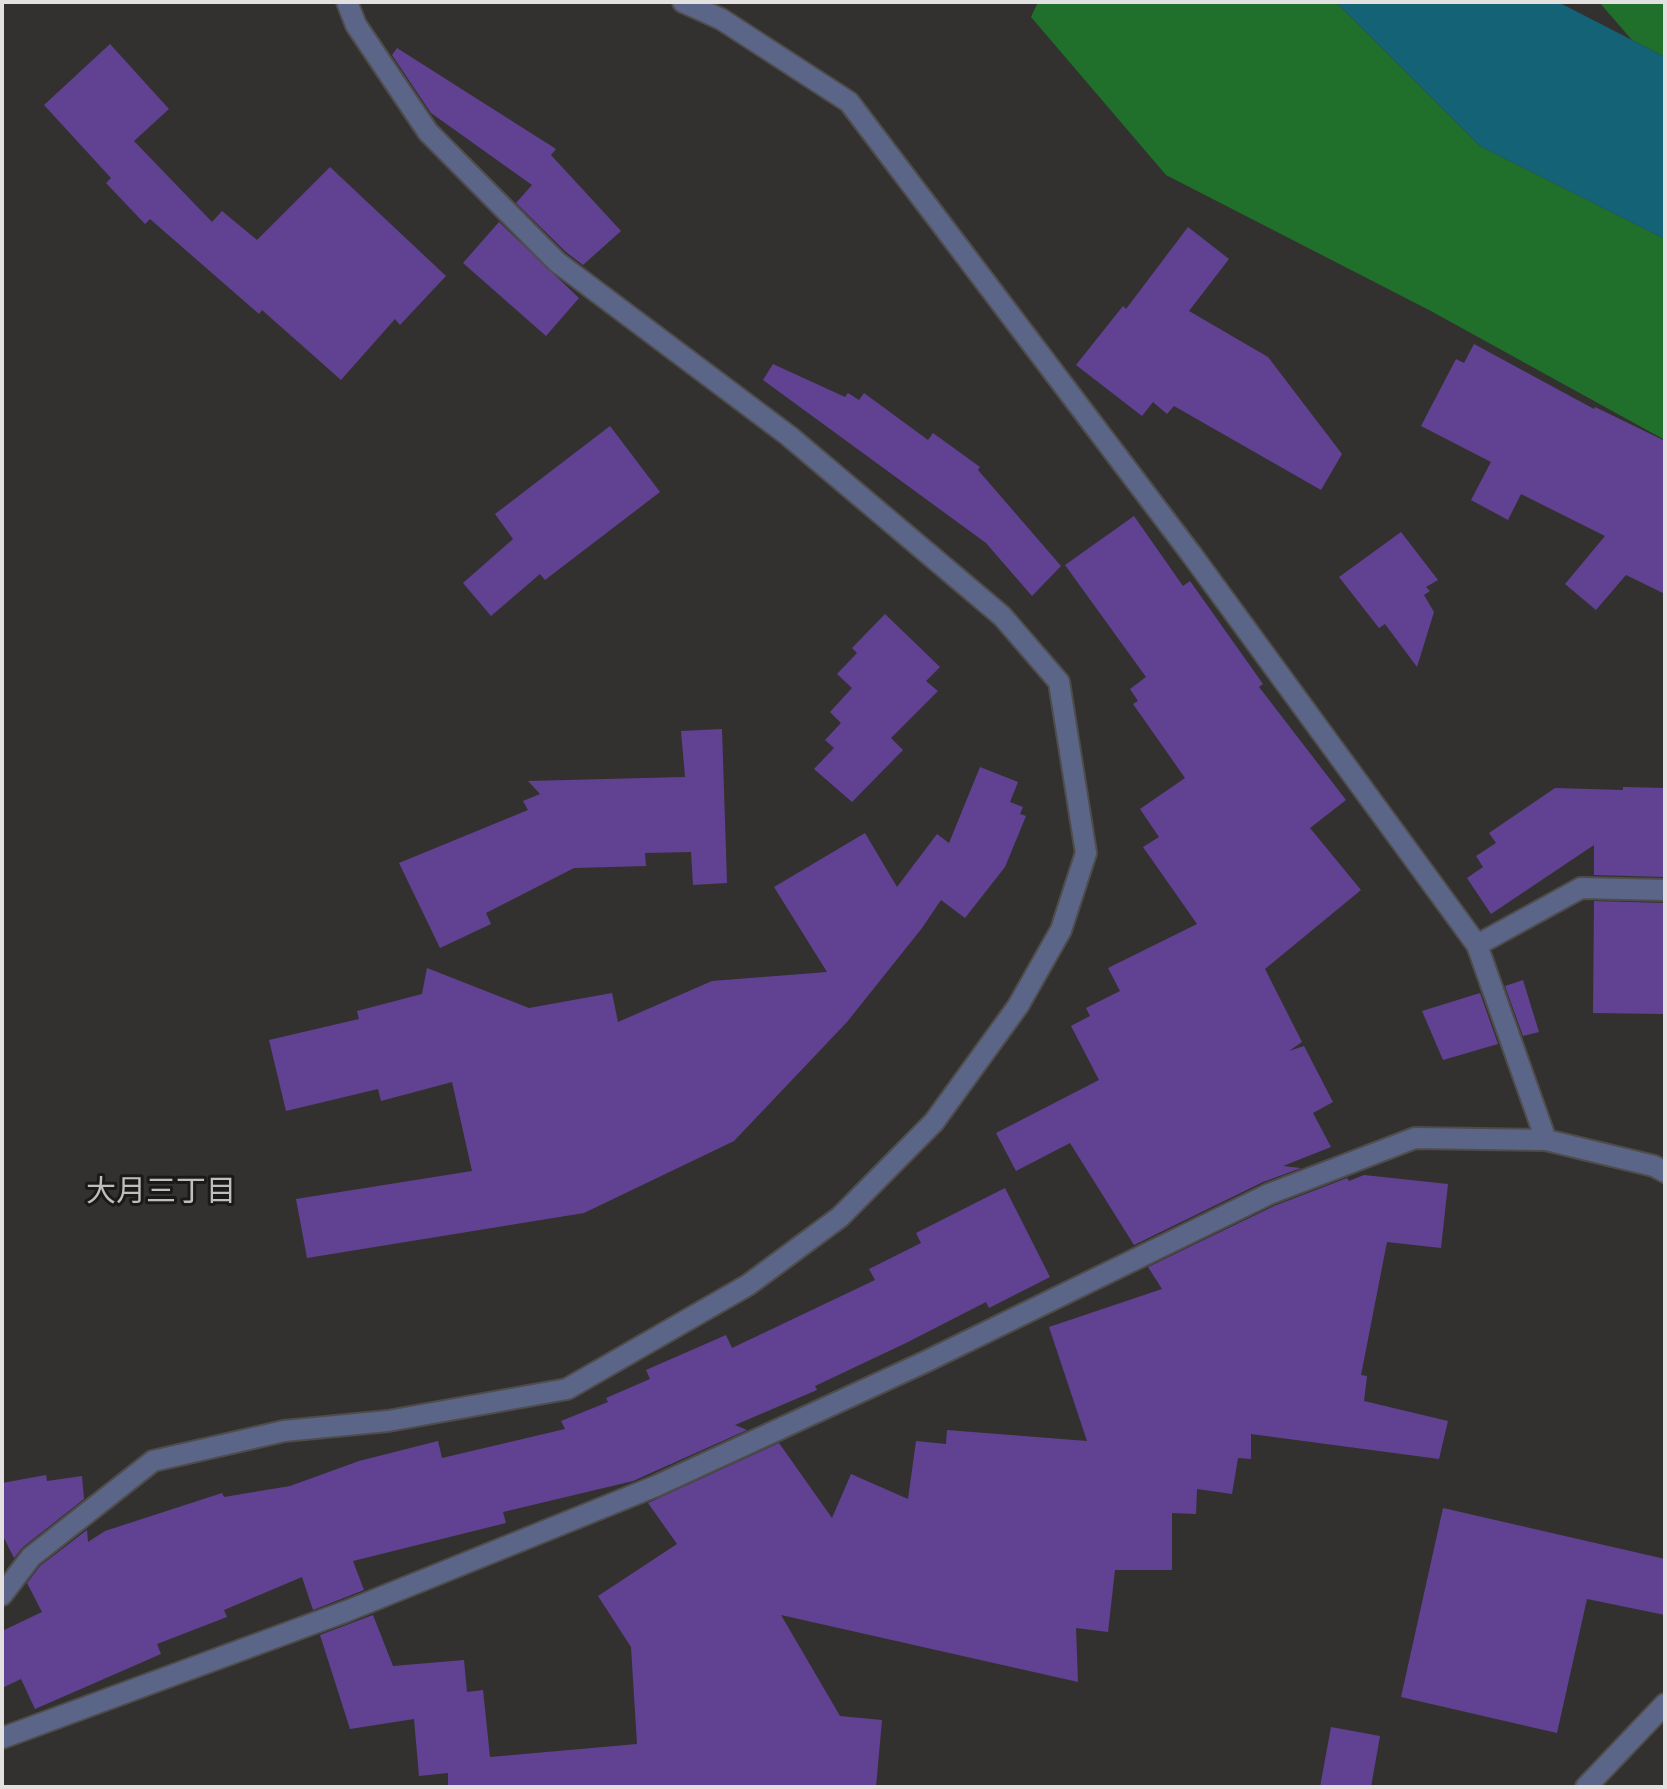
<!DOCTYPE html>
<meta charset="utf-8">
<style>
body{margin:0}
#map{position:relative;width:1667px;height:1789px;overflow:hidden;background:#33312f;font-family:Mulish,sans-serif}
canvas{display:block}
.frame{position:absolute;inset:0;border:4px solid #e2e1e0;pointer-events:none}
</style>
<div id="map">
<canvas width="1667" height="1789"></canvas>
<div class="frame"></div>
</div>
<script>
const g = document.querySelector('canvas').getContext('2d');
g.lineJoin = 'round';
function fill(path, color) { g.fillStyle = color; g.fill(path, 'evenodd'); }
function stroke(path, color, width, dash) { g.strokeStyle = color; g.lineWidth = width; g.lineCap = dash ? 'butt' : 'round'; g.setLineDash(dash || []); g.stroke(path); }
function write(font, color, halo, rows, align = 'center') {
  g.font = font + ' Mulish,"Noto Sans JP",sans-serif'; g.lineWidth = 6; g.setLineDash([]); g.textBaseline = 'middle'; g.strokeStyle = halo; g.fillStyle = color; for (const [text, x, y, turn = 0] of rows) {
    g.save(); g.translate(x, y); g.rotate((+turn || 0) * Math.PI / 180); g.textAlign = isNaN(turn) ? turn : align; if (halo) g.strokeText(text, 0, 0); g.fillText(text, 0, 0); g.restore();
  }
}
fill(new Path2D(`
 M1038,2h298l144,144 185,93v201l-236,-130 -263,-135 -135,-158z
 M1599,2h66v55l-33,-17z`), '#20702c');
fill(new Path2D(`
 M1336,2h222l107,55v182l-185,-93z`), '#136275');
fill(new Path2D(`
 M110,44l59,65 -35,32 78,81 10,-11 35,29 73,-73 116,109 -46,49 -5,-6 -54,61 -79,-70 -3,4 -109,-95 -5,5 -39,-41 5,-5 -67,-73z
 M397,48l159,101 -5,6 70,76 -38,34 -17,-13 -50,-49 16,-18 -101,-72 -39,-58z
 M499,222l80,76 -33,38 -83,-73z
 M1188,227l41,32 -40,52 79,46 74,97 -21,36 -147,-84 -7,8 -14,-12 -11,14 -66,-51 47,-59 3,3z
 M1474,344l120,65 1,-2 70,34v153l-39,-19 -30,35 -31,-26 40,-48 -84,-42 -13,26 -37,-20 20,-38 -70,-36 35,-67 8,4z
 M773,364l72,33 3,-4 11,7 5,-7 64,47 5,-7 47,34 -2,3 83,96 -29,30 -46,-53 -223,-163z
 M610,426l50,66 -115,88 -5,-6 -49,42 -28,-33 50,-44 -18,-25z
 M1134,516l49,70 7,-5 73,103 -4,3 87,113 -36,28 51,62 -96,79 37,73 -13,9 15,-5 29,56 -20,11 18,34 -48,19 18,2 -38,14 -129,63 -64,-102 -54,28 -20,-38 103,-53 -28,-54 19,-10 -4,-8 34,-17 -12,-23 89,-44 -54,-77 16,-10 -19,-28 45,-31 -52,-74 5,-3 -8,-12 16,-12 -81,-112z
 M1401,532l37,48 -12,7 4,4 -6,4 10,17 -17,55 -32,-43 -6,4 -40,-51z
 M885,614l55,53 -14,14 12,10 -47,47 12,12 -51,52 -38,-33 20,-21 -9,-8 16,-17 -11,-11 22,-24 -15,-14 20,-21 -5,-5z
 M722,729l5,154 -34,2 -2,-33 -46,1 1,13 -72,2 -88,45 5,11 -51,24 -41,-85 129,-53 -5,-9 17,-7 -12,-13 157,-4 -4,-46z
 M980,767l38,15 -8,20 13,5 -3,7 6,2 -21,51 -40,51 -24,-18 -19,28 -75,94 -113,119 -150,72 -277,45 -11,-59 176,-28 -20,-89 -71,19 -3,-12 -92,22 -17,-71 90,-21 -2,-8 65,-17 5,-26 102,40 83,-15 6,29 94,-41 115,-9 -53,-85 91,-54 32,54 40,-53 12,9z
 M1623,787l42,1v89l-71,-2v-30l-103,69 -24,-36 16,-11 -7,-11 20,-13 -7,-10 66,-45 68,2z
 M1594,901l71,2v111l-72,-1z
 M1523,980l16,52 -16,4 -18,-50z
 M1480,993l18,51 -55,16 -21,-49z
 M1364,1175l84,9 -7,64 -54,-6 -26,133 6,1 -3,25 84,20 -9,38 -188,-25v25l-13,-1 -6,36 -35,-5 -1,25 -24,-1v57h-57l-7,62 -32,-4 2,54 -297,-67 59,101 42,4 -6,67h-428v-14l-29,3 -5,-57 -64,10 -30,-94 53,-20 20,51 71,-6 3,32 16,-2 7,67 147,-13 -6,-97 -33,-51 79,-52 -29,-41 131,-60 53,75 19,-44 57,25 8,-58 30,3 1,-14 140,11 -38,-114 113,-38 -14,-22 126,-61 73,-28 2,3z
 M1005,1188l45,89 -61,31 -3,-6 -80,41 -91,43 2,4 -82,35 12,5 -114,51 -130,31 3,11 -153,38 11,29 -51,20 -11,-33 -78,33 3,7 -70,27 4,10 -126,55 -14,-30 -19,9v-57l40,-19 -15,-29 13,-17 47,-36 1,12 17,-11 117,-38 2,4 66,-11 69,-25 79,-20 4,17 123,-29 -4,-8 47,-19 -2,-4 44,-19 -4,-9 80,-35 6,13 143,-68 -6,-11 52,-26 -5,-10z
 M46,1475l1,6 35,-5 2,23 -61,48 -9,11 -12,-24v-51z
 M1443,1508l222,51v56l-78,-16 -30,134 -156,-36z
 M1331,1727l49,9 -9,51h-51z`), '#614292');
const service = new Path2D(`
 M683,2l38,17 128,83 343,453
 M1477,945l104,-57 84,2
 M1586,1787l79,-83`);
const minor = new Path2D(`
 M1192,555l285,390 69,195
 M2,1595l29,-38 122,-96 131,-30 104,-10 179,-32 181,-104 92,-68 94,-95 84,-116 43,-76 25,-77 -27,-171 -57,-66 -213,-180 -232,-174 -129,-130 -72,-107 -9,-23
 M2,1738l345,-127 309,-125 271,-125 342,-167 146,-56 131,2 108,26 11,6`);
stroke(service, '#4f4d4b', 24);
stroke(minor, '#4f4d4b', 24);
stroke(service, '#5b6588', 20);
stroke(minor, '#5b6588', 20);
write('30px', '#c0bdbb', '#1a1919', [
 ["大月三丁目",161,1192]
]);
</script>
